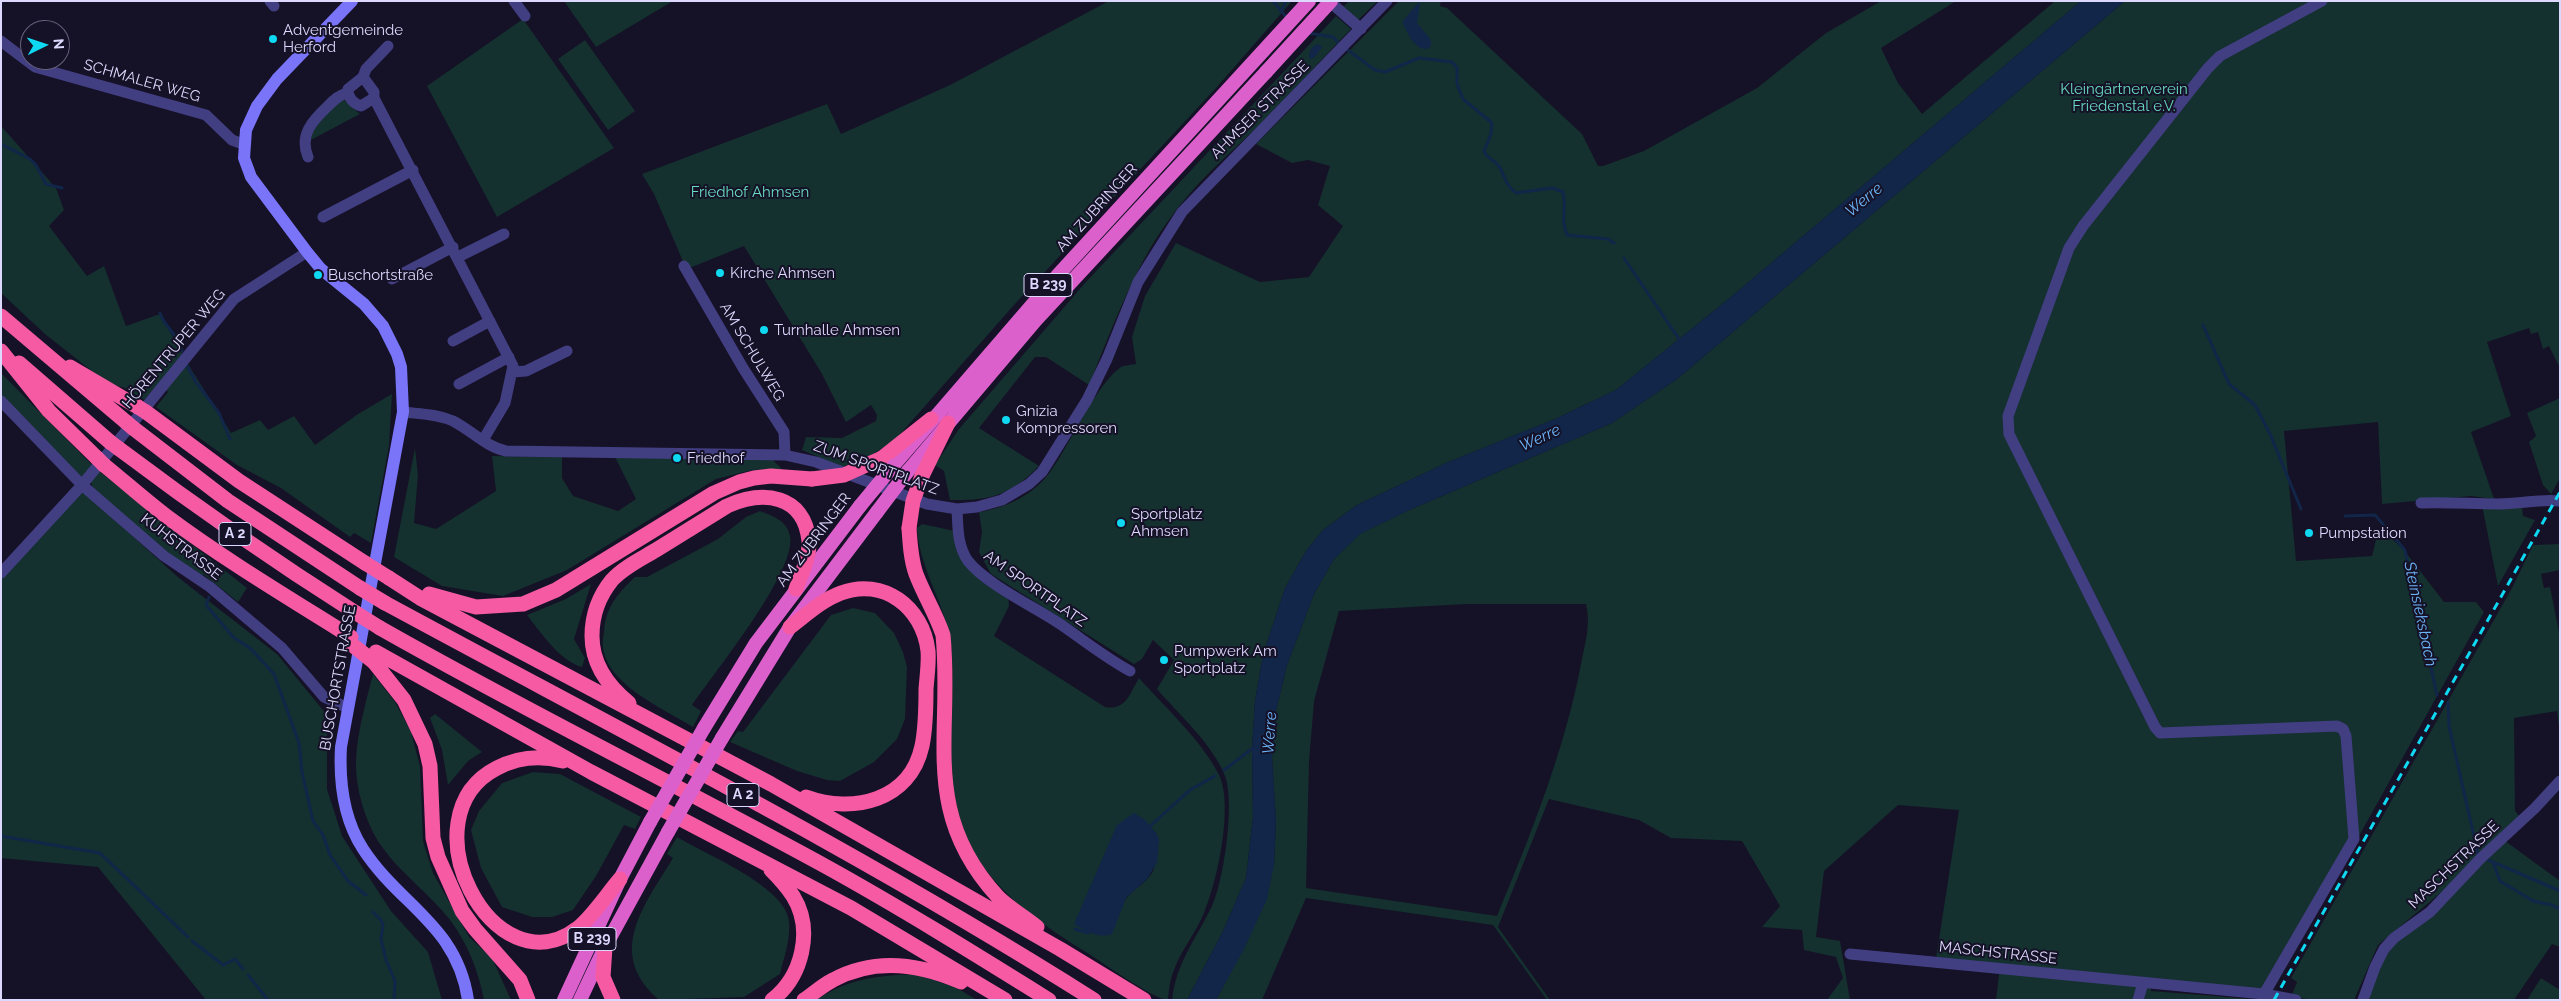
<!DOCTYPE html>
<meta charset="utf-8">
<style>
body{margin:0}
#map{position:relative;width:2561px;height:1001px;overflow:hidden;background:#151126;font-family:Raleway,sans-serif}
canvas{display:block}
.frame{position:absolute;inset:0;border:2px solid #ddd8fd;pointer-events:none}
.north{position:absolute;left:20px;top:20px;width:50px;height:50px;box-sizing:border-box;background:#151126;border:1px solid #65617c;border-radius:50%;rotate:86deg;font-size:14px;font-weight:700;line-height:20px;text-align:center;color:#ddd8fd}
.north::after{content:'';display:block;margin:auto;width:18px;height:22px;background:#0fd8f2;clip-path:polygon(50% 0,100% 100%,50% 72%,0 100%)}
</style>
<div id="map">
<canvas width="2561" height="1001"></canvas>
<div class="frame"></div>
<div class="north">N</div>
</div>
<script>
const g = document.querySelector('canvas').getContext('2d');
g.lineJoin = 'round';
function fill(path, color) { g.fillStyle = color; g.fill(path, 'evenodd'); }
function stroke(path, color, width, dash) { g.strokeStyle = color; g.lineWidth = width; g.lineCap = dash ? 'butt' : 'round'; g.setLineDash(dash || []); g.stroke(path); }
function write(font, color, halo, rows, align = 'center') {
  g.font = font + ' Raleway,sans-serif'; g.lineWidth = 4; g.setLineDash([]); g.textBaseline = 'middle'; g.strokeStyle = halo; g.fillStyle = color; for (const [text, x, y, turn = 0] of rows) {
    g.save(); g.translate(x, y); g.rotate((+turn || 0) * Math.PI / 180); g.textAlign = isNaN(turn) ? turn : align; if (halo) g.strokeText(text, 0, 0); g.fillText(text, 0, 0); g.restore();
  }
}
fill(new Path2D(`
 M564,1h109l-77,46z
 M1109,1h183l-75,86 -203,218 -119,135 -30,19 -23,8 -40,-17 4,-13 36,1 34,-17 1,-6 -6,-10 -25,17 -24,-48 -78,-128 -52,21 -7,-1 -31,-72 -12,-20 185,-70 14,30 109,-49z
 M1349,1h29l-20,19 -15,-13z
 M1399,1h42l-1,5 7,2 135,126 16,32h5l41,-15 113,-63 69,-55 55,-32h75l-75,47 17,35 24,31 133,-113h26l-350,296 -115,93 -61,29 -109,44 -89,42 -34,25 -17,21 -21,37 -22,67 -8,46 -3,48 1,68 -7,61 -23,53 -36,69h-15c4,-37 24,-61 40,-94 12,-26 23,-103 13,-130 -13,-33 -46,-61 -68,-87l17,-29 -21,-20 -11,19 -8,5 -143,-90 -12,-22 3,-20 -3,-20c27,-4 54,-17 71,-40 20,-27 46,-88 71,-105 4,-2 11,-2 15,-3l-4,-27 13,-41 31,-53 84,39 49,-5 34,-51 -25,-21 12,-39 -22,-6 -16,3 -36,-19z
 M2125,1h435v367l-11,-22 -6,3 -5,-17 -7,2 -2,-6 -42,14 24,74 -40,16 23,67 -23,-3 -89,8 -4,-82 -94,9 12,130 76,-5 4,-16 14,-3 14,13 40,52h32l8,10 -212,380 -121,-12v11l115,9h-270l3,-26 -64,-9 24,-155 -61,-5 -74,66 -8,66 24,4 10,59h-23l16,-22 -7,-21 -32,-7 -2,-20 -40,-3 18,-21 -38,-65 -71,-3 -32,-18 -90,-21 -51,128 52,73h-3l-54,-75 -187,-27 -44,102h-46l11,-21 47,-115 2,-42 -4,-64 3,-43 12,-50 27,-71 20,-35 25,-25 48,-23 205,-88 65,-44zM1466,604h120c5,21 -1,39 -5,60 -17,88 -50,170 -84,252l-191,-28 3,-126 5,-61 25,-90z
 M1336,16l15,13c-32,33 -63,67 -95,99 -27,26 -56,51 -79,81 -41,52 -63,115 -88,176l-43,-28h-11l-56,71 60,38c-28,29 -49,35 -89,34l-6,-29 -9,-6 24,-36 126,-146z
 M523,19l91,129 -117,69 -70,-131z
 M585,40l50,71 -27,19 -50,-71z
 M342,98l18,16 -53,28 3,-11z
 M1,126l55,62 8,22 -15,16 38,50 17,-10 22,60 34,-12 28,50 43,69 29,-13 8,10 26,-14 21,29 43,-31 34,-20 -3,52 -18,97 -17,-10 -4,4 -69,-49 -44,-23 -81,-58 12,-15 -8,-10 -16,18 -19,-12 -18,-5 -62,-49 -44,-41z
 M1,373l91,92 -12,15 -79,-83z
 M2560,398v80l-9,16 -8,-9 -14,-43 7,-6 -9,-23z
 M415,448l3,27 -4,48 22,6 60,-38 -4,-35 70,1v21l11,18 45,15 18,-12 -21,-42 158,3 9,9 -30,1 -36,9 -149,91 -64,26 -61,-10 -48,-29z
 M99,471l148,117 -9,14 -34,-27 -6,1 -104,-83 -3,-11z
 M81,490l98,88 98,76 50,61v74l15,47 49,75 37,41 14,48h-236l-108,-133 -97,-9v-280z
 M2482,505l40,1 1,10 12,4 -37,66z
 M760,511c12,5 27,9 30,25 7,35 -76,137 -98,169l9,6 -8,16c-29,-18 -85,-42 -90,-79 -1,-5 0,-11 1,-16 1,-24 14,-39 31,-55h12l71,-38 28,-22z
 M922,524l33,7 2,16 51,48 1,11 -15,30 111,71c21,4 25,-14 34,-29 24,27 65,65 80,97 15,31 -2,107 -15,138 -8,20 -23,37 -30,57 -4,9 -5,20 -6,30 -13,0 -65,-37 -79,-46 -71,-44 -132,-89 -139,-181 -2,-31 1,-64 1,-95 0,-11 2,-23 0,-34 -6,-41 -31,-73 -34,-116zM1142,819l15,15c-1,11 0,27 -4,37 -7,14 -24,19 -30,33z
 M2560,544v26l-19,4 3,14 6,-1 10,50v98l-3,-24 -43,7 1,93 5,6 -19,21 59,43v66l-8,-3 -38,56h-144l-1,-9 24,-49 52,-53 -67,56 -24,55h-39l-24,-3 6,-15 -6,-4 221,-390 21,-43z
 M591,584l-17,55 11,19 -3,9c-22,-6 -41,-34 -55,-52l39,-16z
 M853,608l22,5 19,20 9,19 4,15 -2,52 -8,20 -23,23 -34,19 -13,-1 -30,-9 -67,-29 8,-11 5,1 88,-117z
 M373,674l22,28 16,30 9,34 3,75 10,32 36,64 23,21 19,42h-27c-6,-30 -16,-56 -34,-80 -20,-26 -49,-46 -68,-73 -16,-22 -27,-59 -26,-86 1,-29 10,-59 17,-87z
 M435,714l47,38 -14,9 -20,24 -6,-35 -12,-32z
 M533,772l27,2 81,43 -6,12 -11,-4 -28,51 -23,34 -21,7h-20l-30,-10 -21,-39 -10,-38 8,-19 23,-28z
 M677,837c28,17 108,49 112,84 2,18 -5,36 -9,53l-36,23 -85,3c-54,-47 -15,-94 14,-142l-6,-4z
 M915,974l40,13 22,13h-161c34,-22 60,-24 99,-26z
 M2541,978l19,12v10h-33z`), '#14302f');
fill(new Path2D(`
 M2081,1h44l-448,378 -65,44 -205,88 -47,23 -26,25 -20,35 -27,71 -12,50 -3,43 4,64 -2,42 -7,35 -23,50 -28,51h-29l36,-69 23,-53 7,-60 -1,-69 3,-48 8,-46 22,-67 21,-37 17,-21 34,-25 89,-42 109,-44 61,-29 115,-93z
 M1418,3h2l-3,20 14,17v6l-4,3c-13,0 -18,-14 -24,-25v-3z
 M1318,44l4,3 -8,11 -5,1c0,-8 2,-12 9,-15z
 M1134,813l11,7 12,14 2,6 -2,22 -9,16 -22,20 -14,36c-13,5 -27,-3 -38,-10l43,-99z`), '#112649');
stroke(new Path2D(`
 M1273,1l14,17
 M1281,12l5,-11
 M1308,33l25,4 7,8
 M1345,48l30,22 10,2 34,-14 33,4 5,6v16l6,15 29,24 -1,11 -7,17c3,8 9,8 14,14 8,10 5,18 18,28l36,-5 11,4c4,15 -3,26 4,43l41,4 6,4
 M1,144l29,15 6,6 10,19 16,4
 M1624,258l57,84
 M160,313c5,15 19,22 22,38
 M2203,325l26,59 26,21 15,29 31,75
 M187,366l9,16 23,31 11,26
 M2345,516l30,-1 30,35 32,145
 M209,597l-3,8 27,32 18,12 23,25 25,69 3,29 11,49 10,14 7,20 18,26 18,14
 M2448,702l1,24 29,128
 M1224,770l29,-22
 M1148,828l42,-38 25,-14
 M1,836l99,17 88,84
 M2486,859l7,3 7,19 33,20 19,4 8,4
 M2493,862l67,29
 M373,912l8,8 2,5 -2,14 5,21 9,21 -1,19
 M1075,929l13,4 4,-4
 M192,941l31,24 12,-6 8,10
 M248,975l20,25`), '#112649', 3);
stroke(new Path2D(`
 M270,1l4,5
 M514,1l11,15
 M1329,1l32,28
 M1,41l34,26 171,48 26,25 11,4
 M363,77l11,15v6l-13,8c-7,-2 -14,-9 -13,-17z
 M363,77l3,-8 22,-23
 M374,98l139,268 -8,37 -22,37
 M308,157c-9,-22 4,-36 20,-51 6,-6 11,-11 19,-13
 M323,217l90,-47
 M458,257l46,-23
 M684,266l59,102 41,64 1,23
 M392,279l61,-32
 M453,341l37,-20
 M513,372l13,-1 41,-20
 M459,384l50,-27
 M1,401l81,84 82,71 46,31 72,61 42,49 24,11
 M403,412c17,2 34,2 50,9 18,9 33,26 53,30l279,4 31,7 111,42 30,5 20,-2 25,-7 27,-16 13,-12 45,-72 20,-41 31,-77 44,-70 205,-211
 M2421,503c26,-1 51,1 77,1 21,0 41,-5 62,-3
 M957,509c1,18 0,36 11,52 19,24 69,47 95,65 23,16 43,32 67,45
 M1,573l81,-88 152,-186 73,-47
 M1850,954l414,40 32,6
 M2264,994l90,-155 -8,-103 -3,-7 -6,-3 -177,7 -5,-6 -146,-293 -1,-18 61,-168 14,-22 125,-158 12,-12 102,-55
 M2138,1000l5,-17
 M2363,1000l12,-33 9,-18 10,-11 36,-26 51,-54 54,-50 25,-27`), '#423e82', 11);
stroke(new Path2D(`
 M352,1l-75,78 -20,27 -11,24 -2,28 7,19 56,75 14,17 43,35 19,22 14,28 4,13 2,45 -62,335c-2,36 2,71 22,102 37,57 94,76 105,151`), '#7974f8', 12);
stroke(new Path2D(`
 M893,466l164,-190 252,-275
 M908,471l128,-151 230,-248
 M704,728l52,-85 104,-137
 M722,738l68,-111 87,-115
 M564,1000l56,-121 30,-57
 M580,1000l25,-53 63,-115`), '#dc60cc', 14);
stroke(new Path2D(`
 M1,316l125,106
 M1,351l48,60 48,47
 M19,363l91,79
 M70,367l68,40
 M146,412l93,69 126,82
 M133,428l95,73 132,87
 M118,448c77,58 156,113 238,165
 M882,458l49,-39
 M104,465c21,17 41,35 62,51 59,44 123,82 185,121
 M922,476l26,-53
 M909,528c1,16 2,32 7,46 8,21 20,40 27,61 10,100 -24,176 55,262 11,11 27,20 39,30
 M389,578l31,20 351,186 289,165 84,51
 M429,594l47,13 47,-3 33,-14 158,-97 25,-11 15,-4 17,-2 41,3
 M385,603c238,129 480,252 709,397
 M790,627c16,-12 32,-27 51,-34 42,-16 82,14 87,58 1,12 -1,25 -2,38 0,19 0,38 -4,57 -12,55 -69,68 -116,51
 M380,628c146,83 297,157 445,238 76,42 150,88 224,134
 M376,652l215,120 260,136 154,92
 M374,662l30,38 21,44 5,22 3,72 5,19 24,54 13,18 45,51 8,20
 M629,703c-21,-17 -37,-38 -37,-67 0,-20 7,-40 20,-56 12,-13 29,-21 44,-30 24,-15 47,-29 71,-44 36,-16 77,-12 82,35 1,16 -8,33 -13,48
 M563,761c-23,-6 -45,-4 -66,7 -94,48 -4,225 81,160 14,-11 30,-35 42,-49
 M771,870c8,8 16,17 22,26 21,34 9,81 -21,104
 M605,947l-2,30 10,23
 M804,1000c10,-7 19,-15 29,-20 42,-23 87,-16 128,2`), '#f65aa2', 15);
stroke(new Path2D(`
 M2274,1000l286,-508`), '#0fd8f2', 3, [8, 6]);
stroke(new Path2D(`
 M1266,72l65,-71
 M860,506l33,-40
 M877,512l31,-41
 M650,822l54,-94
 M668,832l54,-94`), '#dc60cc', 14);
stroke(new Path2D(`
 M138,407l8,5
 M126,422l7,6
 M110,442l8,6
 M97,458l7,7
 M812,479l32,-4 38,-17
 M909,528l4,-27 9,-25
 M365,563l24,15
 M360,588l25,15
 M356,613l24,15
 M350,643l24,19`), '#f65aa2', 15);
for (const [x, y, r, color] of [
 [273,39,5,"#0fd8f2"],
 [720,273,5,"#0fd8f2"],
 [318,275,5,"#0fd8f2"],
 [764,330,5,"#0fd8f2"],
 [1006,420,5,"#0fd8f2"],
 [677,458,5,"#0fd8f2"],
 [1121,523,5,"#0fd8f2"],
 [2309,533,5,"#0fd8f2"],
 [1164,660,5,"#0fd8f2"]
]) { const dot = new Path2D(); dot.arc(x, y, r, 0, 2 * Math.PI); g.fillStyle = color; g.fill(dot); stroke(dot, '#151126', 2); }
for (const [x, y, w] of [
 [1048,285,48],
 [235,534,32],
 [743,795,32],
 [592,939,48]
]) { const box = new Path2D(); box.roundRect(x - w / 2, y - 11.5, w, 23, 4); g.fillStyle = '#151126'; g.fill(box); stroke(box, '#ddd8fd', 1); }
write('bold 14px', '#ddd8fd', null, [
 ["B 239",1048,285],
 ["A 2",235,534],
 ["A 2",743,795],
 ["B 239",592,939]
]);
write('15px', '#ddd8fd', '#151126', [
 ["Adventgemeinde",283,30],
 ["Herford",283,47],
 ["Kirche Ahmsen",730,273],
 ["Buschortstraße",328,275],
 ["Turnhalle Ahmsen",774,330],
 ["Gnizia",1016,411],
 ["Kompressoren",1016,428],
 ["Friedhof",687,458],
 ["Sportplatz",1131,514],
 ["Ahmsen",1131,531],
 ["Pumpstation",2319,533],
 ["Pumpwerk Am",1174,651],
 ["Sportplatz",1174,668]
], 'left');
write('15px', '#ddd8fd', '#151126', [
 ["SCHMALER WEG",142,81,16],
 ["AHMSER STRASSE",1260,110,-45],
 ["AM ZUBRINGER",1097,208,-48],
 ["HÖRENTRUPER WEG",174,349,-50],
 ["AM SCHULWEG",752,352,59],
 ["ZUM SPORTPLATZ",876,468,20],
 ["AM ZUBRINGER",814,540,-53],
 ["KUHSTRASSE",181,547,38],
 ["AM SPORTPLATZ",1035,589,35],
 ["BUSCHORTSTRASSE",338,678,-80],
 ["MASCHSTRASSE",2454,865,-44],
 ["MASCHSTRASSE",1998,953,6]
]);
write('15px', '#67dabf', '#151126', [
 ["Kleingärtnerverein",2124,89],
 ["Friedenstal e.V.",2124,106],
 ["Friedhof Ahmsen",750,192]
]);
write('italic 16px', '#6cb4f7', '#151126', [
 ["Werre",1864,200,-40],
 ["Werre",1540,438,-25],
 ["Steinsieksbach",2420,614,78],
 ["Werre",1270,733,-86]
]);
</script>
